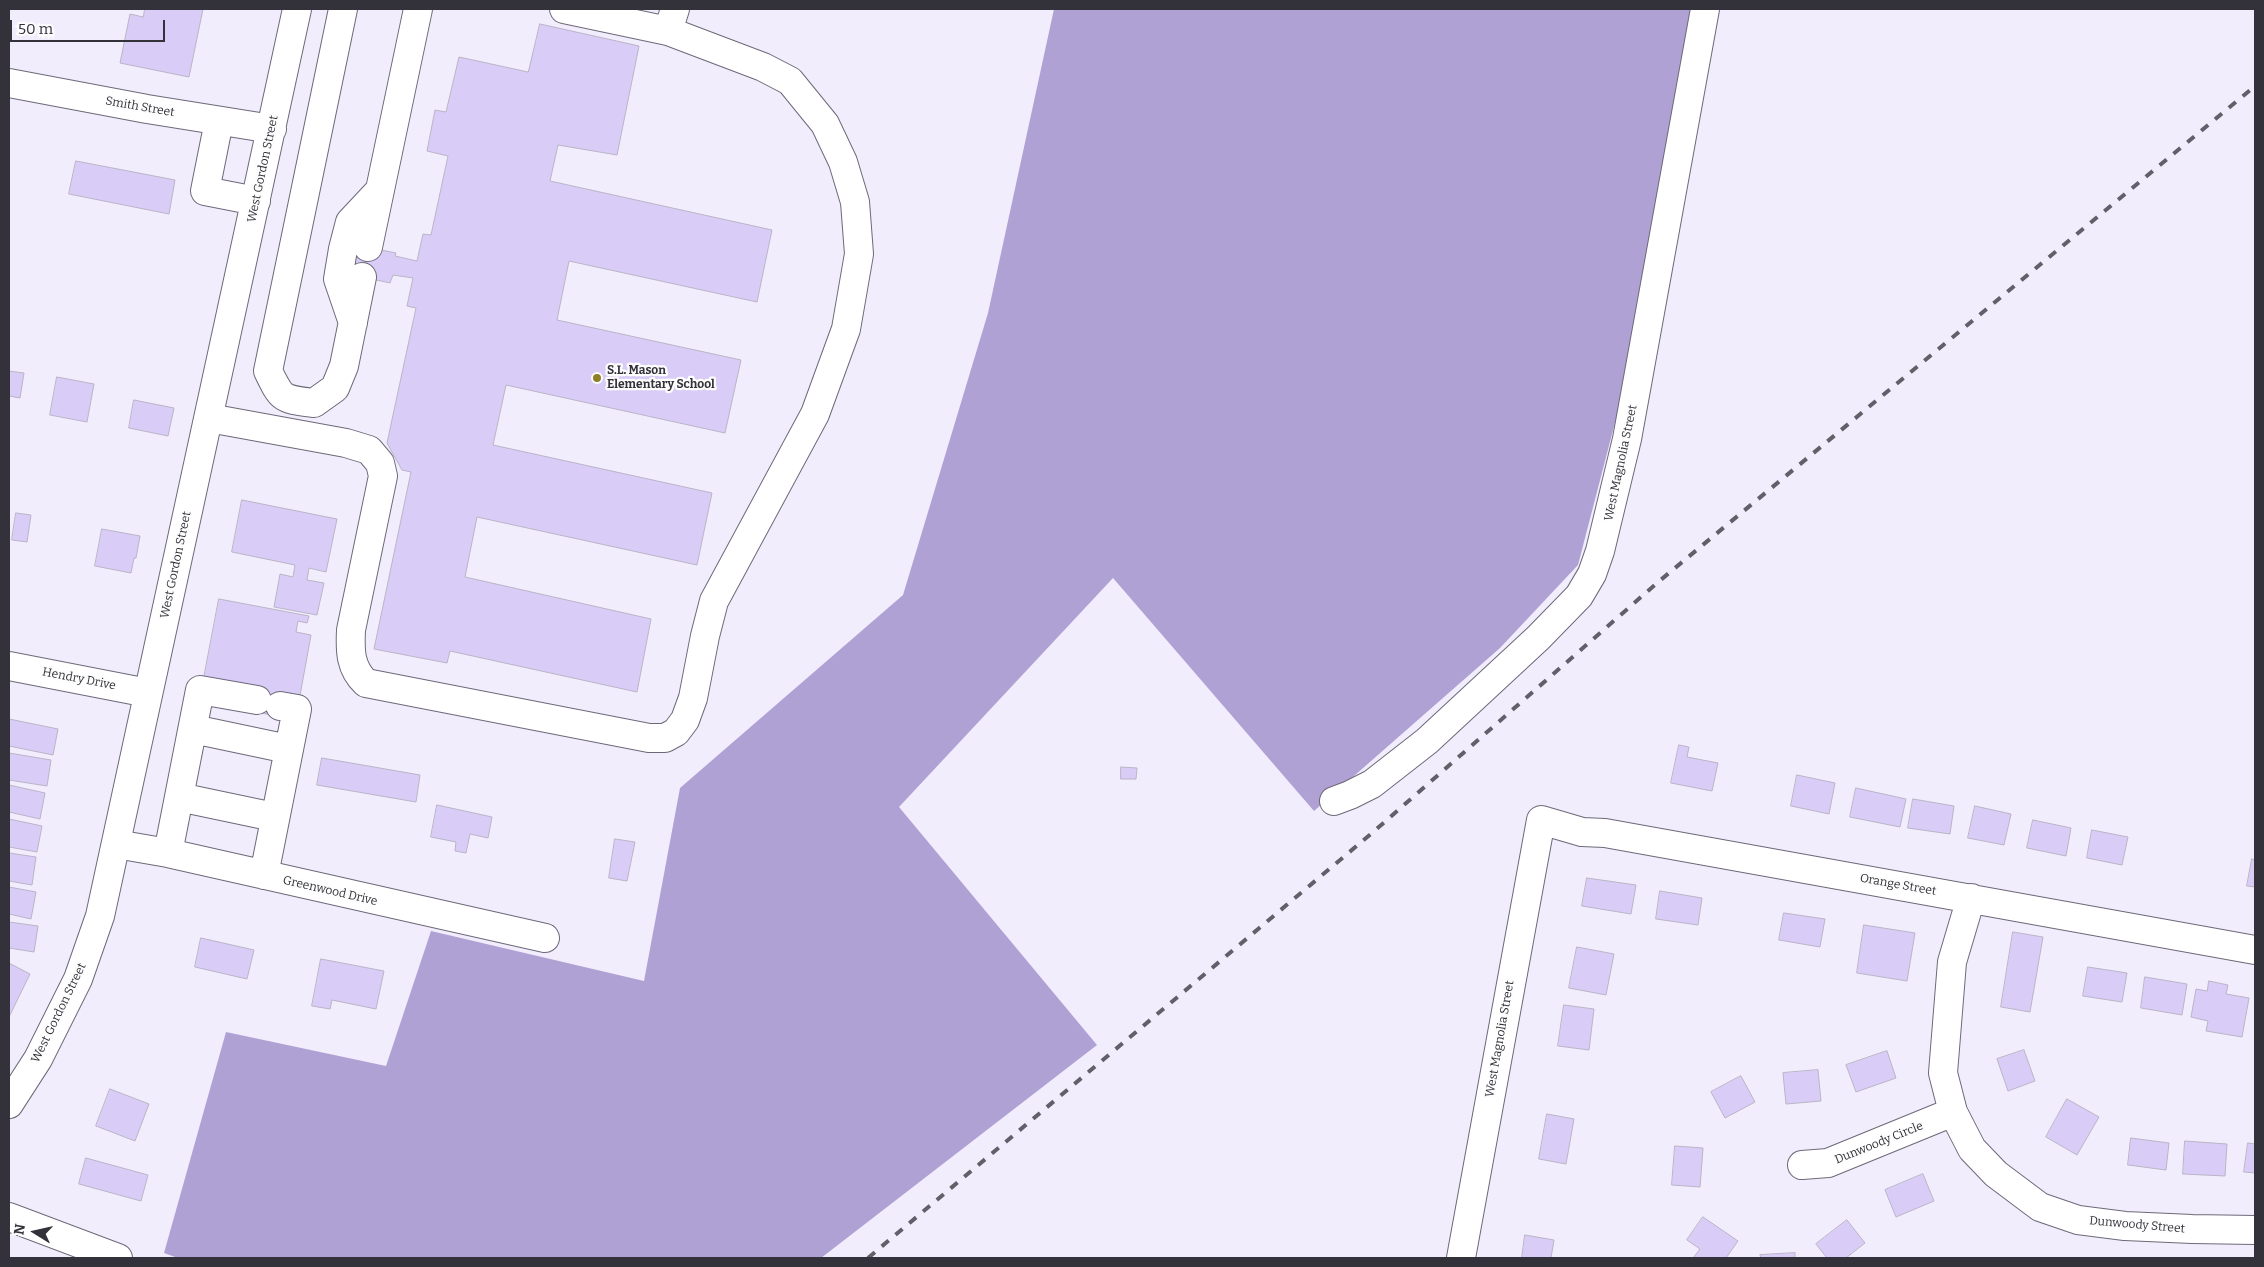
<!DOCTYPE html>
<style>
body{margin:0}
#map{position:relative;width:2264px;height:1267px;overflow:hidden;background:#f1edfc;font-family:Bitter,serif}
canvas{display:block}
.frame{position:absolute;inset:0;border:10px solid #333139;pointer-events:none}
.north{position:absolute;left:10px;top:1207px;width:50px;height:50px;-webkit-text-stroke:4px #fdfdfd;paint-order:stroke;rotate:280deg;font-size:14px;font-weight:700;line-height:20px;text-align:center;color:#333139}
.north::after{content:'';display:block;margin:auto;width:18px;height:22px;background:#333139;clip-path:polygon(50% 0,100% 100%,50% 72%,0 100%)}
.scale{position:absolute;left:10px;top:20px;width:155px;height:22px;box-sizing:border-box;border:2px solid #333139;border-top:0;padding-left:6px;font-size:15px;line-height:18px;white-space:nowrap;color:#333139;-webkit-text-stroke:4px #fdfdfd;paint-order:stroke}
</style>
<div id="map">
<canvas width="2264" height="1267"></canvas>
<div class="frame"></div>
<div class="north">N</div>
<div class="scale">50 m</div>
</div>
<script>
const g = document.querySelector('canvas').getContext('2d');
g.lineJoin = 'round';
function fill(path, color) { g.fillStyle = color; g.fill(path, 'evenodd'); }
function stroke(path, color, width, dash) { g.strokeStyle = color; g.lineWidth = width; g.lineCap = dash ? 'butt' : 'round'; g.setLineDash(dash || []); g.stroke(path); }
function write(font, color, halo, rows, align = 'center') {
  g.font = font + ' Bitter,serif'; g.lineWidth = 4.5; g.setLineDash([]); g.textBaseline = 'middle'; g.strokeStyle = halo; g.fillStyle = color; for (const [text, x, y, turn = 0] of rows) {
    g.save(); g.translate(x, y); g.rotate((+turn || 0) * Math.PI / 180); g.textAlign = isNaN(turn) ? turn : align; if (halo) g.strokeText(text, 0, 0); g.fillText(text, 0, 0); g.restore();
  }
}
fill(new Path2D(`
 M1054,9h638l-67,375 -47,181 -78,83 -186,163 -201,-233 -214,229 198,238 -276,213h-643l-14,-5 62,-221 160,34 45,-135 213,50 36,-193 223,-193 85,-282z`), '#b0a1d4');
const building = new Path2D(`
 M145,9h58l-14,68 -69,-14 10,-49 13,3z
 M540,24l99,22 -22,109 -59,-10 -8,36 222,49 -15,72 -188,-41 -12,59 184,40 -16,73 -219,-48 -13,60 219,48 -15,72 -220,-48 -12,60 186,42 -14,73 -187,-41 -3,12 -73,-14 37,-177 -9,-2 -15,-27 29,-135 -9,-2 6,-28 -20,-3 -3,8 -45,-10 6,-29 45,9 -1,3 22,5 6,-27 8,1 17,-79 -21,-5 8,-41 11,2 13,-55 69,15z
 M76,161l99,19 -6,34 -100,-20z
 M9,371l15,2 -4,25 -11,-2z
 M57,377l37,7 -7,38 -37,-7z
 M134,400l40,8 -6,28 -39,-8z
 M242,500l95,19 -11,53 -17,-4 -2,12 17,3 -7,32 -43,-8 6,-33 13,3 2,-12 -63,-13z
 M16,513l15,2 -4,27 -15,-2z
 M102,529l38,7 -4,22h-2l-3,15 -36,-7z
 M219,599l90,17 -2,7 -9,-2 -2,11 15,3 -12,66 -22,15 -22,-4 -52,-29z
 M9,719l49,10 -5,26 -44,-9z
 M1679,745l10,2 -2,10 31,6 -6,28 -41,-8z
 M9,753l42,7 -4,26 -38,-6z
 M322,758l98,17 -4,27 -99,-17z
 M1121,767l16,1 -1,11h-15z
 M1797,775l38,8 -6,31 -38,-8z
 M9,785l36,8 -5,26 -31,-7z
 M1856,788l50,11 -6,28 -50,-10z
 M1913,799l41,7 -4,28 -42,-6z
 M437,805l55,12 -4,21 -18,-4 -4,19 -11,-2 1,-9 -25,-5z
 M1975,806l36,8 -7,31 -36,-7z
 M9,819l33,7 -5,26 -28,-5z
 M2033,820l38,8 -5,28 -39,-8z
 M2092,830l36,7 -6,28 -35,-7z
 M615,839l20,3 -8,39 -18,-3z
 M9,853l27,4 -4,28 -23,-4z
 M2252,859l3,1v27l-8,-1z
 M1587,878l49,7 -5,29 -49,-8z
 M9,887l27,5 -5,27 -22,-5z
 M1660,891l42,7 -4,27 -42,-6z
 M1784,913l41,6 -5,28 -41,-7z
 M9,922l29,4 -4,26 -25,-4z
 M1864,925l51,8 -8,48 -50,-8z
 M2013,932l30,5 -13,75 -29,-5z
 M201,938l53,12 -7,29 -52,-12z
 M1577,947l37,7 -8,41 -37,-7z
 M321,959l63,12 -8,38 -44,-9 -2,9 -18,-3z
 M9,963l21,11 -21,43z
 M2088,967l39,6 -5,29 -39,-6z
 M2145,977l42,7 -5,31 -41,-7z
 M2209,981l19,4 -2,9 23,4 -7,39 -36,-6 2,-10 -17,-4 5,-28 11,2z
 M1564,1005l30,4 -5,41 -31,-4z
 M2024,1050l11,31 -27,10 -11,-32z
 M1887,1051l9,27 -40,14 -10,-27z
 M1818,1070l3,31 -35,3 -3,-31z
 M1741,1076l14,26 -30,16 -14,-26z
 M110,1089l39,15 -14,37 -39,-15z
 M2067,1099l32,18 -22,38 -31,-18z
 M1547,1114l27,5 -8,45 -27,-5z
 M2131,1138l38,5 -3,27 -38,-5z
 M2185,1141l42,3 -2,32 -42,-2z
 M2248,1143l7,1v29l-11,-1z
 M1675,1146l28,2 -3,39 -28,-2z
 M86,1158l62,17 -7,26 -62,-17z
 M1923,1174l11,27 -38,16 -11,-27z
 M1703,1217l35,24 -12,17h-33l7,-9 -13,-9z
 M1847,1220l18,23 -19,15h-19l-11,-14z
 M1525,1235l29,5 -3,18h-29z
 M1795,1253v5h-34l-1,-3z`);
fill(building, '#d9cdf7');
stroke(building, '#b9b4c6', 1);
const minor = new Path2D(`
 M343,9l-75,362c14,29 14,28 46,32l21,-15 9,-22 18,-89
 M564,9l104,22 7,-22
 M9,83l138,26 125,20
 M219,121l-14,70 51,10
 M368,247l50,-238
 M353,323l-15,-44 5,-30 7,-27 30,-32
 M209,418l137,25 23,7 11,13 3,13 -32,154c-1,21 -1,38 15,53l283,55h16l11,-6 9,-12 8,-22 12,-62 9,-35 101,-187 31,-85 13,-75 -4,-52 -12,-40 -18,-38 -35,-43 -27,-14 -95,-36
 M9,666l139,27
 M193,729l95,20
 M179,797l95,20
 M1334,801l16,-6 22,-11 55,-43 111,-103 41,-42 13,-22 8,-23 27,-112 78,-430
 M116,844l52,9 377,85
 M168,853l32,-163 57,10
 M264,875l33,-166 -17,-3
 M1971,898l-19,64 -9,111 10,39 19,37 24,25 44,33 38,13 47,6 67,3 63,1
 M9,1104l29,-45 40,-80 22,-63 197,-907
 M1802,1165l26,-2 125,-51
 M9,1217l109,41
 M1461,1258l80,-438 41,12 23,1 650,117`);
stroke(minor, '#6e6979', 30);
stroke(minor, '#fff', 28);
stroke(new Path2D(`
 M868,1258l504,-425 285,-250 598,-497`), '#615f68', 4, [9, 9]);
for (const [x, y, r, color] of [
 [597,378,5,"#8d8027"]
]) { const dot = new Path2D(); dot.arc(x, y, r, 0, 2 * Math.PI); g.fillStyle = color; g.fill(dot); stroke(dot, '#fdfdfd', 2); }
write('12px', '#333139', '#fdfdfd', [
 ["Smith Street",140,107,10],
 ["West Gordon Street",263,169,-78],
 ["West Magnolia Street",1621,463,-78],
 ["West Gordon Street",176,565,-78],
 ["Hendry Drive",79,679,11],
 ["Orange Street",1898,885,10],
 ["Greenwood Drive",330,891,13],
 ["West Gordon Street",59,1013,-64],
 ["West Magnolia Street",1500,1039,-80],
 ["Dunwoody Circle",1879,1143,-22],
 ["Dunwoody Street",2137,1225,5]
]);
write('bold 12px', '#333139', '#fdfdfd', [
 ["S.L. Mason",607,371],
 ["Elementary School",607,385]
], 'left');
</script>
